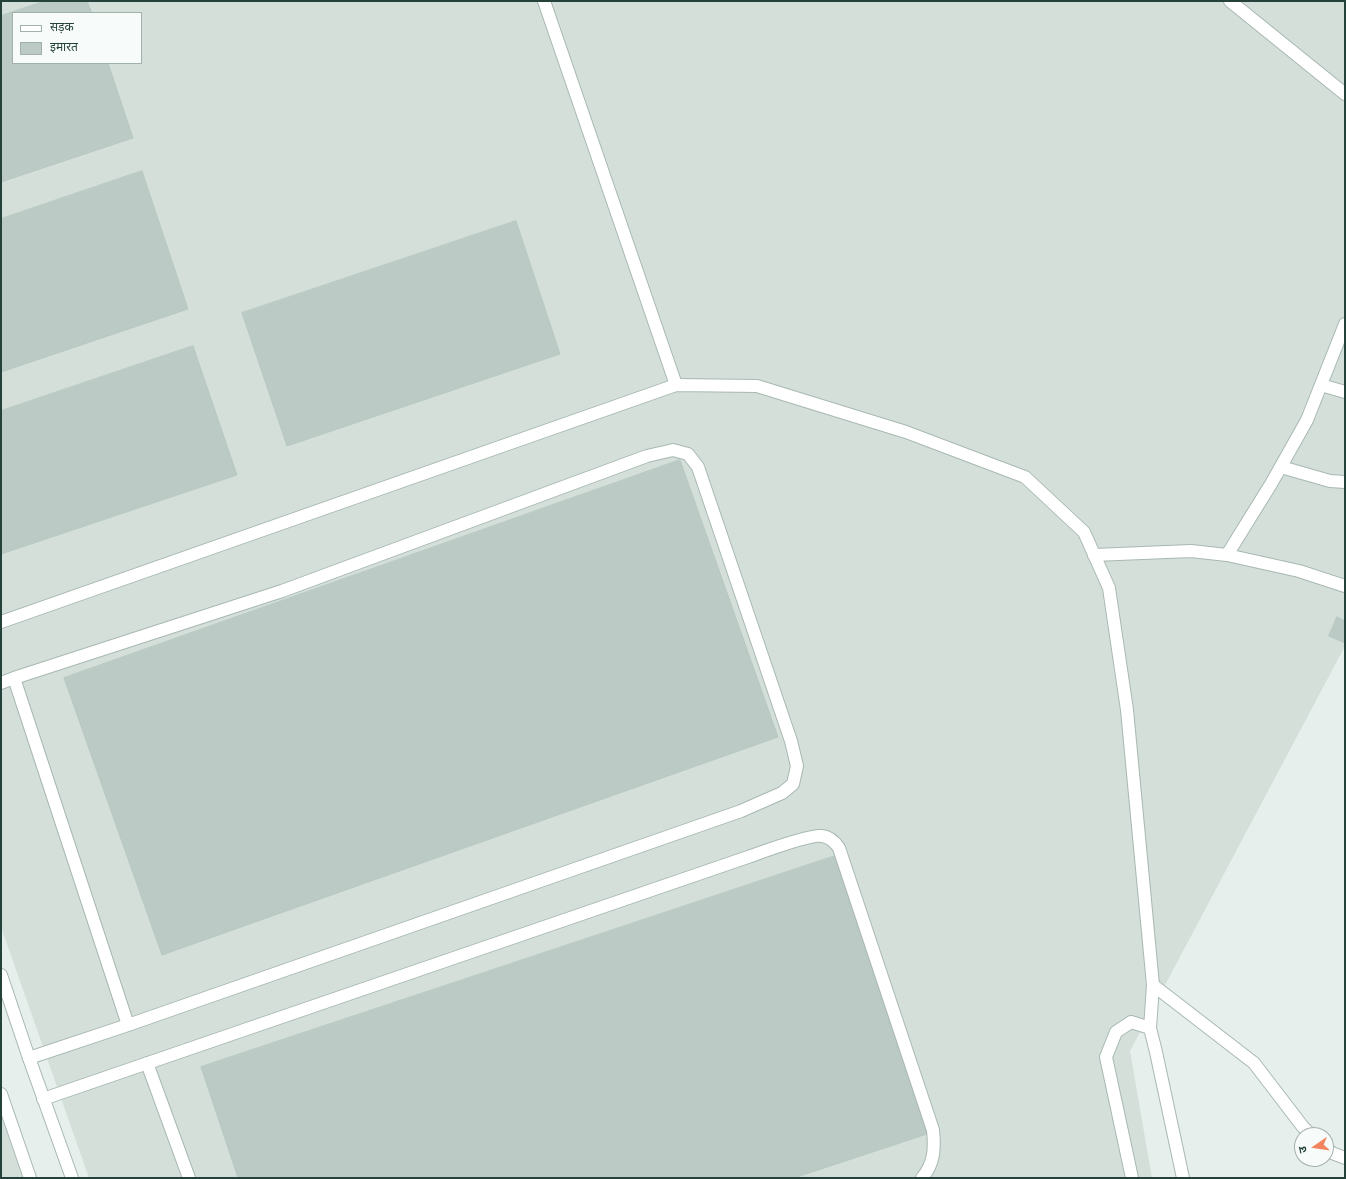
<!DOCTYPE html>
<meta charset="utf-8">
<style>
body{margin:0}
#map{position:relative;width:1346px;height:1179px;overflow:hidden;background:#e6efeb;font-family:"DejaVu Sans","Noto Sans Devanagari",sans-serif}
canvas{display:block}
.frame{position:absolute;inset:0;border:2px solid #24423a;pointer-events:none}
.legend{position:absolute;left:12px;top:12px;width:130px;height:52px;box-sizing:border-box;background:#f7fbf9;border:1px solid #a3b1ad;margin:0;padding:5px 7px;list-style:none;font-size:12px;color:#24423a}
.legend li{display:flex;align-items:center;gap:8px;height:20px}
.legend b{width:20px;border:1px solid #a3b1ad}
.north{position:absolute;left:1294px;top:1127px;width:40px;height:40px;box-sizing:border-box;background:#f7fbf9;border:1px solid #a3b1ad;border-radius:50%;rotate:257deg;font-size:11px;font-weight:700;line-height:16px;text-align:center;color:#24423a}
.north::after{content:'';display:block;margin:auto;width:14px;height:18px;background:#f4845f;clip-path:polygon(50% 0,100% 100%,50% 72%,0 100%)}
</style>
<div id="map">
<canvas width="1346" height="1179"></canvas>
<div class="frame"></div>
<ul class="legend">
<li><b style="height:5px;background:#fff"></b>सड़क</li>
<li><b style="height:11px;background:#bbcac4"></b>इमारत</li>
</ul>
<div class="north">उ</div>
</div>
<script>
const g = document.querySelector('canvas').getContext('2d');
g.lineJoin = 'round';
function fill(path, color) { g.fillStyle = color; g.fill(path, 'evenodd'); }
function stroke(path, color, width, dash) { g.strokeStyle = color; g.lineWidth = width; g.lineCap = dash ? 'butt' : 'round'; g.setLineDash(dash || []); g.stroke(path); }
fill(new Path2D(`
 M1,1h1344v645l-215,405 22,127h-1063l-88,-251zM13,13h128v50h-128z
 M1,1115l22,63h-22z`), '#d4dfda');
const building = new Path2D(`
 M45,1h42l5,12h-79v50h95l25,75 -132,44v-166z
 M142,171l46,138 -187,63v-153z
 M516,221l44,133 -273,92 -45,-133z
 M193,346l44,129 -236,79v-143z
 M680,460l98,277 -616,218 -98,-277z
 M1337,617l8,4v22l-16,-7z
 M835,856l92,278 -133,44h-556l-37,-111z`);
fill(building, '#bbcac4');
stroke(building, '#b8c9c2', 1);
const service = new Path2D(`
 M14,678l114,347
 M1,683l13,-5 268,-87 365,-135 26,-6 15,4 10,13 93,274 6,25 -4,18 -11,9 -41,18 -613,214 -99,33
 M147,1063l42,115
 M43,1099l705,-242c14,-5 62,-23 74,-21 8,1 13,6 17,12l94,282c2,19 1,34 -11,48`);
const minor = new Path2D(`
 M544,1l132,384
 M1230,1l115,93
 M1321,385l24,7
 M1281,467l49,14 15,1
 M1094,555l97,-4 36,4 72,16 46,15
 M1227,555l44,-71 36,-64 38,-96
 M1153,985l101,78 49,64 8,8
 M1326,1148l6,5 13,5`);
const tertiary = new Path2D(`
 M1,622l675,-237 81,1 149,46 119,45 59,55 25,56 18,122 26,275 -3,43
 M1,975l28,83 43,120
 M1,1094l29,84
 M1132,1178l-26,-121 10,-25 15,-10 19,6 6,24 27,126`);
stroke(service, '#a8b8b2', 14);
stroke(minor, '#a8b8b2', 14);
stroke(tertiary, '#a8b8b2', 14);
stroke(service, '#fff', 12);
stroke(minor, '#fff', 12);
stroke(tertiary, '#fff', 12);
</script>
